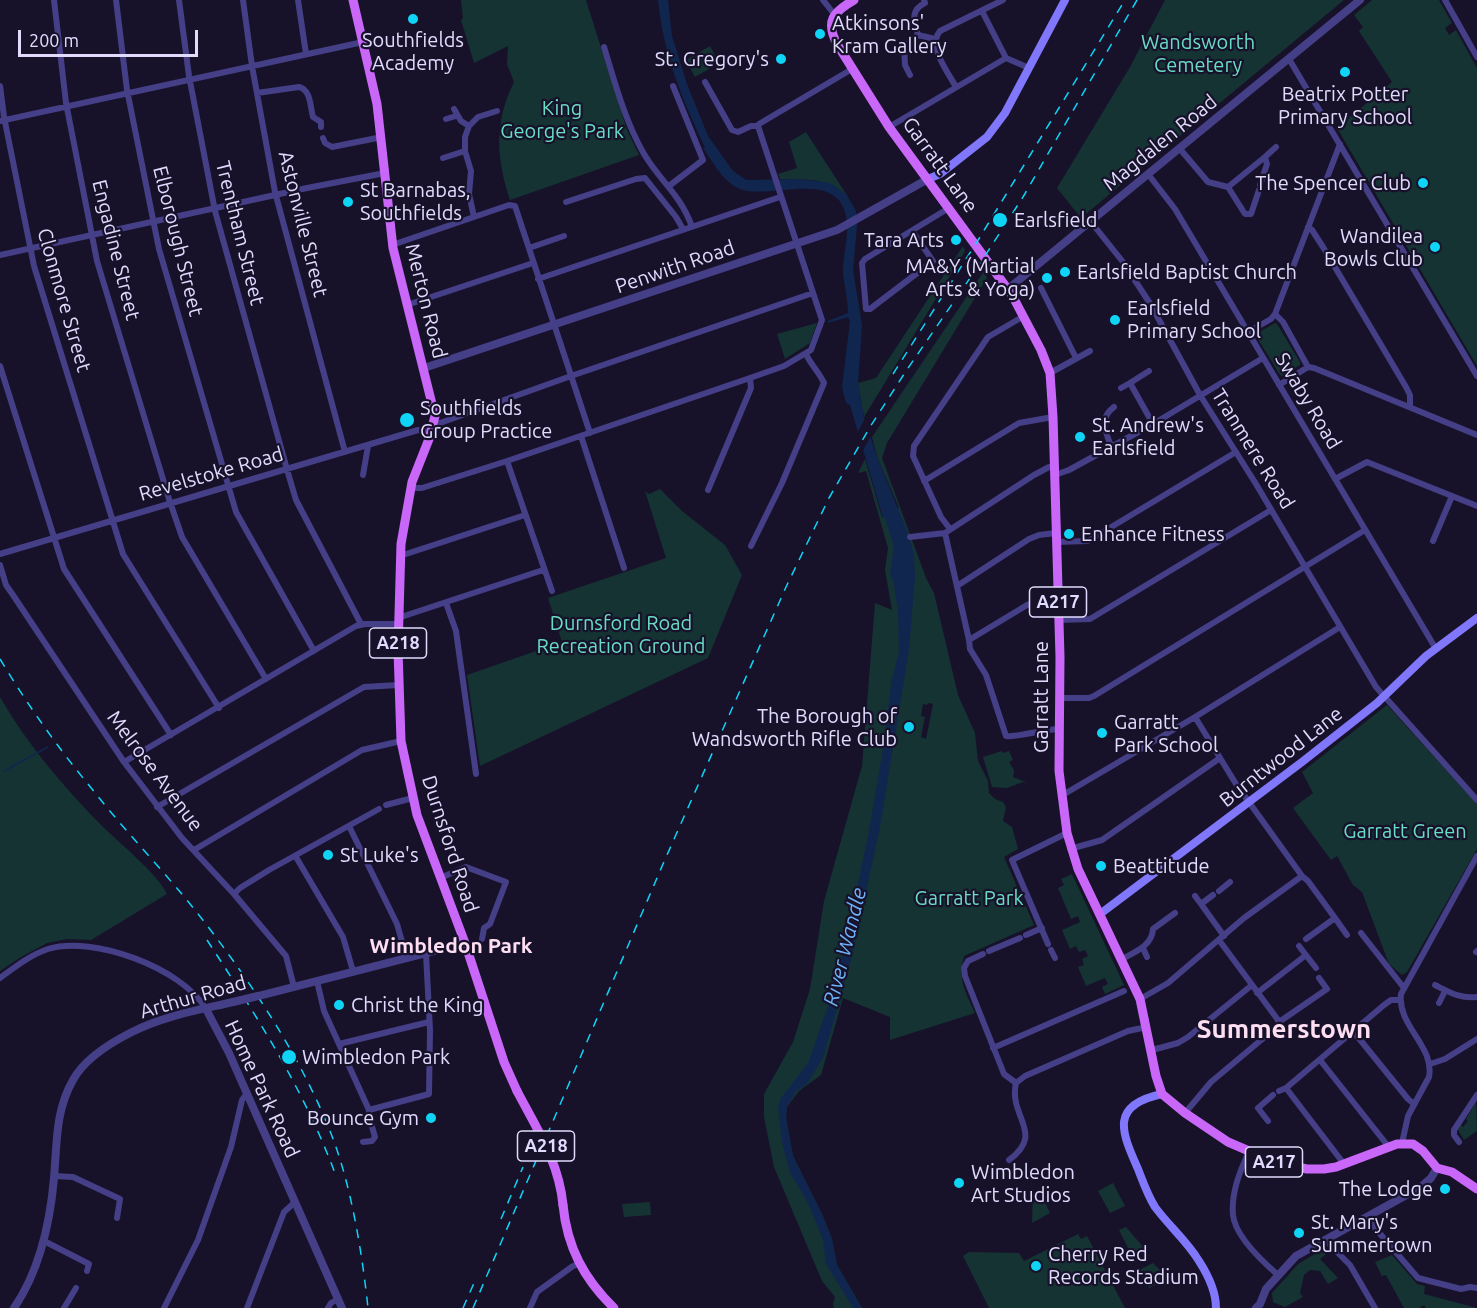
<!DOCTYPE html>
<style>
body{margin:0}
#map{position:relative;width:1477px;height:1308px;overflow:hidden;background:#17122a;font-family:Ubuntu,sans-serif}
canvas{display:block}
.scale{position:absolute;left:18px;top:30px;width:180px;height:27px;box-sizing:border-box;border:3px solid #e1dcfe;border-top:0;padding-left:8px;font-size:18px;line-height:21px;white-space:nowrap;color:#e1dcfe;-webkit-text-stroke:4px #17122a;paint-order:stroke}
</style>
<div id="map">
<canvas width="1477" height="1308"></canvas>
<div class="scale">200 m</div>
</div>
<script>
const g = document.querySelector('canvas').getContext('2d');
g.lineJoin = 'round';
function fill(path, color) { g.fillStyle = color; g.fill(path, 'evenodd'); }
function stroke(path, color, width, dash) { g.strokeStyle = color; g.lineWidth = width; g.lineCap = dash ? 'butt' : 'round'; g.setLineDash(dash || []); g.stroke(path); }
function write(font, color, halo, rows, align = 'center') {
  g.font = font + ' Ubuntu,sans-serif'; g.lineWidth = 4.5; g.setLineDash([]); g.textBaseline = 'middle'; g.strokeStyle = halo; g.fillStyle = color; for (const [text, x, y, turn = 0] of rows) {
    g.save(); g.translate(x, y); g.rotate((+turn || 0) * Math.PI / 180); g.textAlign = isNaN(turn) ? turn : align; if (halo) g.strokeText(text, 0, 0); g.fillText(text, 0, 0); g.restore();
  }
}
fill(new Path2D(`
 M461,0h125l41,130 12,25 -129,45c-14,-42 -16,-78 4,-118l-7,-18 1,-18 -34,17 -13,-43 2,-2z
 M1165,0h179l-263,218 -24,-30 73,-121z
 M1372,0h67l13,23 -7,5 4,7 7,-5 21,38v298l-140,-238 55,-46 -33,-51 4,-4 -9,-12z
 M710,46l9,17 -24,14 -9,-17z
 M806,132l44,68c-17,-22 -45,-21 -70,-21l-2,-5 19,-6 -8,-26z
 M963,246l2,5 -101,166 -6,-34 18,-5z
 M984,271l3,7 -100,165 -5,15 44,120 8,15 24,102 17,38 3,28 10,20 1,12 6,6 8,3 3,5 -3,14 9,6 6,22 -14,8 30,68 -70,31c-6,26 1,34 11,57l-85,27v-23l-47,-19 -22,77 -22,16 -12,16 -1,11 7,38 29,58 10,25 5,26 25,43h-28l-1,-4 2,-7 -13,-16 -48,-114 -10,-50v-23l29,-52 17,-53 14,-88 38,-135 13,-163 17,7 -7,-40 3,-22 -22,-77 -8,2 7,-14 17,58 17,-9 -22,-51 -5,-20zM928,703l5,1 -7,35 -5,-2 4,-20 -4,-1 2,-12 4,1z
 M817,323l-7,20 -25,16 -8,-25z
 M1275,323l2,1 23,38v3l-18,11 -2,-1 -24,-39v-2z
 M660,489l22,22 43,34 17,30 -34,83 -228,108 -13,-91 95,-33 -14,-44 118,-40 -21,-67 4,3z
 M0,697c27,47 62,88 100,127 17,17 58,50 67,70l-76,46 -24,-1 -20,4 -26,14 -21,14z
 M1387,705l90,99v45l-70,123 -5,3 -13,-11 -27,-72 -9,-7 -16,-29 -6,4 -38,-52 20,-15 -11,-21z
 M1002,751l1,2 6,-2 4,9 -4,2 5,8 -1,7 15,6 -5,-1 -16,6 -15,-1 -9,-30z
 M1072,874l52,111 -19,9 -3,-7 6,-3 -3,-6 -19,8 -8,-19 6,-2 -2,-6 6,-3 -3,-6 -6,2 -3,-6 -6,3 -8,-19 18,-8 -2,-6 -7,3 -13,-31 6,-3 -3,-6z
 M1476,1102l1,29 -13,9 -7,-12 3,-4 3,3 5,-6 -2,-2z
 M1113,1183l12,23 -15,7 -12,-22z
 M1033,1193l5,9 6,-2 6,13 -18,10z
 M650,1202l1,13 -27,2 -2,-13z
 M1126,1227l19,22 -13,7 -13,-26z
 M1078,1234l3,5 6,-3 38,72h-136l-26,-52 6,-4 50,1 5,8z
 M1320,1251l9,1 -9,7 18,19 -10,6 -8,-13 -10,-1 -6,5 -4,18 3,4 -18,10 -12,-5 -1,-9 26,-29z
 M1392,1255l25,29 8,2 -1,8 53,14h-51l-2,-3 -5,3h-15l-18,-33 -4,1 -7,-14z
 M1153,1263l12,12 4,-2 2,4 -22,11 -10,-18z`), '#153333');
fill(new Path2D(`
 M658,0h10l4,36 15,48 21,52 25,35 13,9 55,-1 29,4 16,11 10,17 1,15 -4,44 9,55 -4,58 6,34 13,40 30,74 7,23 1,23 -6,73 -29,177 -28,129 -29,102 -17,27 -9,5 -10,17 -1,10 7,39 29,58 10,25 5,26 25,43h-9l-27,-44 -3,-24 -16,-39 -17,-28 -8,-31 -4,-35 3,-9 27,-35 31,-88 30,-144 16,-94 6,-53 8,-32 -1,-41 -5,-31 -3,-6 4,-28 -9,-28h-2l-33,-113 -4,-2 -4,-16 8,-66 -2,-4 -20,6v-2l20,-8c0,-14 -4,-28 -5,-41 0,-20 8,-42 2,-60 -12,-42 -78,-12 -105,-23 -17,-7 -27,-27 -37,-41l2,-1c-23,-47 -42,-95 -47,-147z`), '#11264e');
fill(new Path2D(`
 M866,417l6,17 -11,20 -5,-19z`), '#17122a');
stroke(new Path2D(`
 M4,771l44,-24`), '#11264e', 1.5);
stroke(new Path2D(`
 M54,0l12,103 31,158 72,238 13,38 84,142
 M116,0l11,90 32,159 77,263 78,139
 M179,0l10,76 26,135 73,262 8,27 65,124
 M243,0l9,66 23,126 70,260
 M298,0l8,54
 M823,0l11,14
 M1445,0l32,57
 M982,11l24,47
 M918,35l17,4
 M604,47c11,36 21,74 40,107 16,27 37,41 48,73
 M1289,59l188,317
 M910,75l-5,-10 -1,-18 14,-12c-4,-14 -8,-25 7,-32l-1,-3
 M705,82l27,48 6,2 13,-6h7
 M0,86l4,31 30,149 89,288 96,154
 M956,87c-8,-15 -29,-41 -16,-56l63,-31
 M257,93l42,-6c12,3 11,19 14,30l8,5v5
 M446,119l10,-3
 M0,121l363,-79
 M469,126l9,-9 19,-6
 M889,127l117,-69 23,10
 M323,138l2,5 7,4 50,-10
 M1180,149l28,33 20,5 37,-30 2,7 -7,21
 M465,151l6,20 -2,23 5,23
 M1265,157l11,-10
 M443,158l22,-7v-14l4,-11 -8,-5 -7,-12
 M1148,174l27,35 261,440
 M669,186l34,-26 -30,-74
 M1228,187l17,27h6l8,-24
 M566,202l70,-23 9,-1 31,39 7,12
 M1091,222l32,40 28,43 49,90 56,89 120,203 101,113
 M1308,227l4,3 11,17 83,140 4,8v12
 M912,231l21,30 -63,48h-4l-4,-46 3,-4 84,-51
 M392,245l117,-40 6,1 75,227
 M529,248l35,-12
 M0,255l307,-67 78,-15
 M538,279l242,-82
 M1041,288l35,70
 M407,305l126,-42
 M1275,314l8,8 25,45
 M1248,332l23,-13 4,-5 65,-170
 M0,366l64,203 107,166
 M1149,371l-19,12 23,41
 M1050,373l40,-22
 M1279,385l29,-18 6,1 163,67
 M1121,388l9,-5
 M434,422l6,1 131,-47 242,-83
 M581,436l43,132
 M1111,446c-6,-15 -12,-28 3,-39
 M507,461l45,130
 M363,475l5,-29
 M1055,475l14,-5 84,-46 110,-66
 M1335,479l32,-17 110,44
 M924,481l95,-58 34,-6
 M411,488h11l85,-27 243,-83 34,-12 27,-16 11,-30 -64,-194 1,-2 93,-55
 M708,490l43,-102 -1,-10
 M950,529l-9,-12 -28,-61 1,-10 74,-109 36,-21
 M945,533l24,107 58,-35 7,-2 24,-1
 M910,537l35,-4 89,-58 15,-8h6
 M1433,541l19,-45
 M1056,542l32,-1 148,-89
 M751,546l31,-63 42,-100c-5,-11 -13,-18 -18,-29
 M0,554l418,-124 13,2
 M400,556l125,-41
 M0,565l6,20 7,10 111,167 58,76 52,56 52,62 8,31
 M957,586l72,-47 10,-4 17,-2
 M446,603l10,28 20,143
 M398,618l145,-48
 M1059,620l31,-1 181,-109
 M969,640l1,9 16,26 20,61c6,2 41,-7 53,-7
 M1060,698h29l5,-2 271,-166
 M124,762l232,-136 9,-2h33
 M1061,796l134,-79 145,-90
 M386,805l27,-7
 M157,807l200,-116 7,-4 34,-2
 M349,826l48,98 10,35
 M1070,849l32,-9 118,-82
 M194,850l168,-100 39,-9
 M296,857l47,80 10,34
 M1302,876l6,5 27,37 -29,21
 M440,878l26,-11 40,15 -16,42 -6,4 -2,11
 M1219,891l11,-9
 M234,894l6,-6 29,-18 110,-61
 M1213,895l-12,9 23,32
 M1195,896l6,8
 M1335,918l12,17
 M1361,933l43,55
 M1026,935l16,-7
 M1048,944l-36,-84 55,-27
 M1299,946l17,22
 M1143,948l4,9
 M1051,950l4,8
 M989,951l31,-13
 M1476,952l1,-1
 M983,954l-15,7 -4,7 1,8 39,98 12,9
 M1122,959c13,-7 30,-13 31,-30l22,-16
 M0,978c15,-11 30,-23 48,-29 45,-14 134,19 158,60
 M317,981l7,30 45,99 60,-16 1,-64 -4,-76
 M1435,985c14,7 25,14 42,12
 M1257,993l49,-38
 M1140,999l28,-16 76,-65 58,-42 -66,-92 -41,-67
 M1439,1003l6,-12
 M1279,1022l48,-33 -8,-11
 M1353,1031l55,68 6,5
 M339,1044l90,-22
 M993,1048l131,-57
 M1152,1050l26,-7 10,-6 64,-52
 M1320,1060l68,86
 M1430,1064l15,-5 32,-20
 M1286,1088l58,76
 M1279,1091l7,-3 98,-83 7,-5h9
 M1185,1113l26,-31 68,-57 -1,-5 -59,-80
 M1268,1121l-10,-13 15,-13
 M363,1142l9,-1 3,-4 -6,-21v-6
 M1459,1142l-5,-7v-5l23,-35
 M1402,1143l6,-27 21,-39c6,-31 -32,-51 -28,-83l76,-138
 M1249,1152c-9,18 -18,42 -16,63 2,21 30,47 45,60
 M1009,1160c37,-27 -1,-43 7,-77l9,-7 103,-45 19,-4
 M54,1176l19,1 47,22 -3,19
 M1369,1216l6,12 43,50 43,11 9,-2 7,1
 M1325,1240l25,25 25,43
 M44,1241l45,23 -2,7
 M64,1308l12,-20
 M164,1308l34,-68 33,-93 11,-47 5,-7
 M247,1308l37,-96 11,-10
 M328,1308l3,-5 7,-4
 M530,1308l7,-16 36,-26 6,-2`), '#453f87', 6);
stroke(new Path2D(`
 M1008,289l352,-289
 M424,368l413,-138 91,-51
 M258,996l207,-53
 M206,1009l23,44 113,255
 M14,1308c26,-38 36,-84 40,-130 3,-33 1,-67 19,-98 12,-22 37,-37 59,-48 31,-16 67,-22 101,-30
 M1256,1308l4,-4 6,-15 30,-33 125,-69 10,-9 6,-10`), '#453f87', 8);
stroke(new Path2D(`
 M928,179l12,-5 47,-37 18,-24 60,-113
 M1100,914l202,-152 75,-59 49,-47 51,-38
 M1162,1094c-52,11 -41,37 -24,75 5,13 10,27 17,38 14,19 32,34 44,54 9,14 17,31 17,47`), '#8077fa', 8);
stroke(new Path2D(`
 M353,0l24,104 16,144 42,168 -6,23 -17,43 -11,62 -3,106 3,91 16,74 48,128 39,119 13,29
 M854,0c-21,12 -29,21 -17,44l52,83 123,168 29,55 9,23 3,44 7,240 -1,114 8,62 11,36 62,130 16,77 6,18 23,19 43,29 49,21 30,6h17l12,-2 61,-23h16l10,7 14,17 15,4 25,17
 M563,1205c4,42 21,74 51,103`), '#c967f9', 9);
stroke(new Path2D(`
 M893,374l87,-137 145,-237
 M0,659c27,45 58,89 92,130 33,42 70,80 103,121 52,66 104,143 135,221 21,52 32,121 38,177
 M207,940c49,75 98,151 129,236
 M501,1219l22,-52
 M463,1308l11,-25
 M473,1308l190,-444 123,-277 43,-89 41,-71 36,-56 73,-106 44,-68 114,-197`), '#0fd4f6', 1.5, [9, 8]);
stroke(new Path2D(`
 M233,1002l25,-6`), '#453f87', 8);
stroke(new Path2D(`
 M517,1091c20,38 42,71 46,114`), '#c967f9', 9);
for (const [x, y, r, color] of [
 [413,19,6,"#0fd4f6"],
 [820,34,6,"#0fd4f6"],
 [781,59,6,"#0fd4f6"],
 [1345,72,6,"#0fd4f6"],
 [1423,183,6,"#0fd4f6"],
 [348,202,6,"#0fd4f6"],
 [1000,220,8,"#0fd4f6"],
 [956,240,6,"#0fd4f6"],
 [1435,247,6,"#0fd4f6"],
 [1065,272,6,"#0fd4f6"],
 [1047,278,6,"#0fd4f6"],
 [1115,320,6,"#0fd4f6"],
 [407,420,8,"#0fd4f6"],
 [1080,437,6,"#0fd4f6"],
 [1069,534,6,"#0fd4f6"],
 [909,727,6,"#0fd4f6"],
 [1102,733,6,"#0fd4f6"],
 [328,855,6,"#0fd4f6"],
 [1101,866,6,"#0fd4f6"],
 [339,1005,6,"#0fd4f6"],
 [289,1057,8,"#0fd4f6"],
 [431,1118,6,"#0fd4f6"],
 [959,1183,6,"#0fd4f6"],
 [1445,1189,6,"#0fd4f6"],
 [1299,1233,6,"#0fd4f6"],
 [1036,1266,6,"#0fd4f6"]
]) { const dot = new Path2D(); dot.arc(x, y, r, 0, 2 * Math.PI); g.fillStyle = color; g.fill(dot); stroke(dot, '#17122a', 2); }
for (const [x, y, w] of [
 [1058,602,57],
 [398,643,57],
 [546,1146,57],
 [1274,1162,57]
]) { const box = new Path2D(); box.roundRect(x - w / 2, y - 15, w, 30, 4.5); g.fillStyle = '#17122a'; g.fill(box); stroke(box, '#e1dcfe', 1.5); }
write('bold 18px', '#e1dcfe', null, [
 ["A217",1058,602],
 ["A218",398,643],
 ["A218",546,1146],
 ["A217",1274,1162]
]);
write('20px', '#e1dcfe', '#17122a', [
 ["Atkinsons'",832,23],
 ["Kram Gallery",832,46],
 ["Southfields",413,40,"center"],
 ["Academy",413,63,"center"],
 ["St. Gregory's",769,59,"right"],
 ["Beatrix Potter",1345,94,"center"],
 ["Primary School",1345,117,"center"],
 ["The Spencer Club",1411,183,"right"],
 ["St Barnabas,",360,190],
 ["Southfields",360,213],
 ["Earlsfield",1014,220],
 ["Wandilea",1423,236,"right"],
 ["Bowls Club",1423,259,"right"],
 ["Tara Arts",944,240,"right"],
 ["MA&Y (Martial",1035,266,"right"],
 ["Arts & Yoga)",1035,289,"right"],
 ["Earlsfield Baptist Church",1077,272],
 ["Earlsfield",1127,308],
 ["Primary School",1127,331],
 ["Southfields",420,408],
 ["Group Practice",420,431],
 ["St. Andrew's",1092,425],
 ["Earlsfield",1092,448],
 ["Enhance Fitness",1081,534],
 ["The Borough of",897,716,"right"],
 ["Wandsworth Rifle Club",897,739,"right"],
 ["Garratt",1114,722],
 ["Park School",1114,745],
 ["St Luke's",340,855],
 ["Beattitude",1113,866],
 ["Christ the King",351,1005],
 ["Wimbledon Park",302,1057],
 ["Bounce Gym",419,1118,"right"],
 ["Wimbledon",971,1172],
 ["Art Studios",971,1195],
 ["The Lodge",1433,1189,"right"],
 ["St. Mary's",1311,1222],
 ["Summertown",1311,1245],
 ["Cherry Red",1048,1254],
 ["Records Stadium",1048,1277]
], 'left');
write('20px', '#69dcc5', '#17122a', [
 ["Wandsworth",1198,42],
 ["Cemetery",1198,65],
 ["King",562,108],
 ["George's Park",562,131],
 ["Durnsford Road",621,623],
 ["Recreation Ground",621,646],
 ["Garratt Green",1405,831],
 ["Garratt Park",969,898]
]);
write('20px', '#e1dcfe', '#17122a', [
 ["Magdalen Road",1160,143,-39],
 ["Garratt Lane",940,165,54],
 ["Astonville Street",303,224,76],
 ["Trentham Street",240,233,76],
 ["Elborough Street",178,241,76],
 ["Engadine Street",116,250,76],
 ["Penwith Road",675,267,-19],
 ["Clonmore Street",64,300,74],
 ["Merton Road",426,301,76],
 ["Swaby Road",1308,401,59],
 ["Tranmere Road",1253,449,58],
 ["Revelstoke Road",211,474,-16],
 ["Garratt Lane",1041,697,-90],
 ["Burntwood Lane",1281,757,-38],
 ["Melrose Avenue",155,771,53],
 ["Durnsford Road",450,844,72],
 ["Arthur Road",193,997,-16],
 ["Home Park Road",262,1089,65]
]);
write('bold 21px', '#fedef1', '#17122a', [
 ["Wimbledon Park",451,946]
]);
write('italic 21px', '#6eb2f9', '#17122a', [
 ["River Wandle",845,947,-76]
]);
write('bold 26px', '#fedef1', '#17122a', [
 ["Summerstown",1284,1029]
]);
</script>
